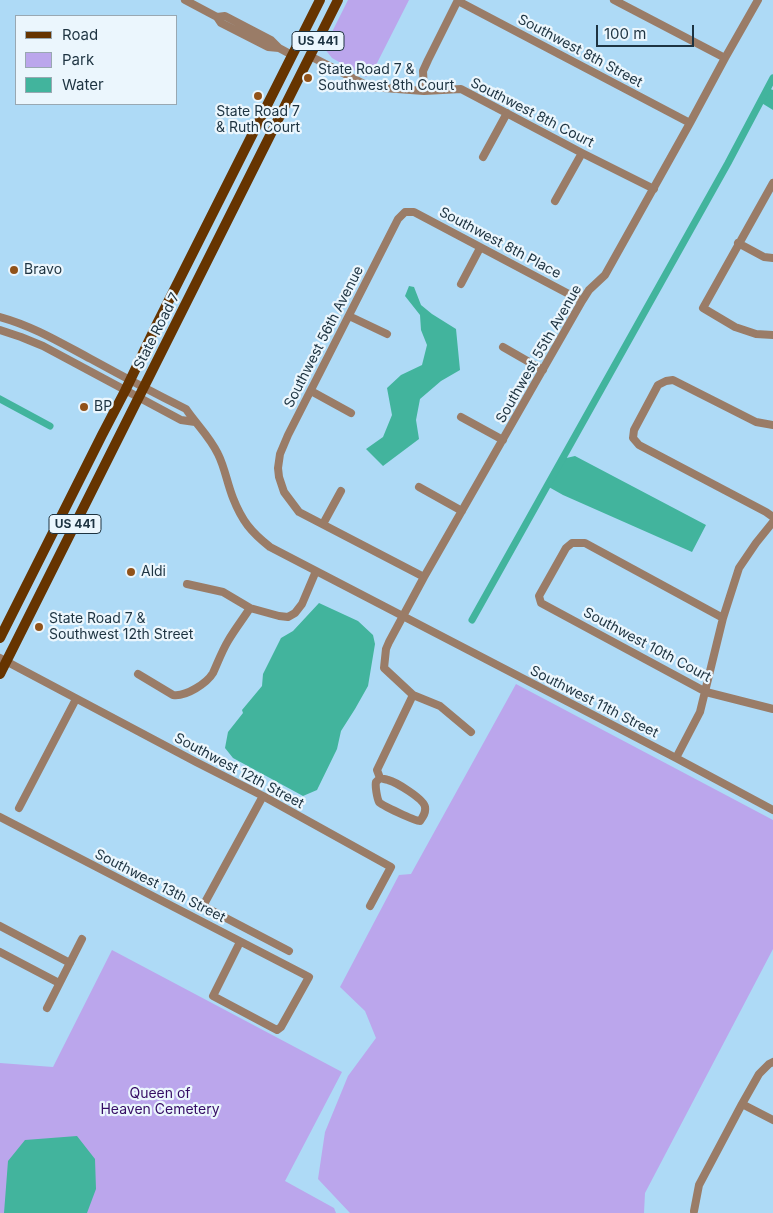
<!DOCTYPE html>
<style>
body{margin:0}
#map{position:relative;width:773px;height:1213px;overflow:hidden;background:#aedaf6;font-family:Inter,sans-serif}
canvas{display:block}
.legend{position:absolute;left:15px;top:15px;width:162px;height:90px;box-sizing:border-box;background:#ebf6fd;border:1px solid #99a8b2;margin:0;padding:6px 9px;list-style:none;font-size:15px;color:#1d3341}
.legend li{display:flex;align-items:center;gap:10px;height:25px}
.legend b{width:25px;border:1px solid #99a8b2}
.scale{position:absolute;left:596px;top:25px;width:98px;height:22px;box-sizing:border-box;border:2px solid #1d3341;border-top:0;padding-left:6px;font-size:15px;line-height:18px;white-space:nowrap;color:#1d3341;-webkit-text-stroke:4px #ebf6fd;paint-order:stroke}
</style>
<div id="map">
<canvas width="773" height="1213"></canvas>
<ul class="legend">
<li><b style="height:6px;background:#663400"></b>Road</li>
<li><b style="height:14px;background:#bba6ec"></b>Park</li>
<li><b style="height:14px;background:#42b49d"></b>Water</li>
</ul>
<div class="scale">100 m</div>
</div>
<script>
const g = document.querySelector('canvas').getContext('2d');
g.lineJoin = 'round';
function fill(path, color) { g.fillStyle = color; g.fill(path, 'evenodd'); }
function stroke(path, color, width, dash) { g.strokeStyle = color; g.lineWidth = width; g.lineCap = dash ? 'butt' : 'round'; g.setLineDash(dash || []); g.stroke(path); }
function write(font, color, halo, rows, align = 'center') {
  g.font = font + ' Inter,sans-serif'; g.lineWidth = 4.5; g.setLineDash([]); g.textBaseline = 'middle'; g.strokeStyle = halo; g.fillStyle = color; for (const [text, x, y, turn = 0] of rows) {
    g.save(); g.translate(x, y); g.rotate((+turn || 0) * Math.PI / 180); g.textAlign = isNaN(turn) ? turn : align; if (halo) g.strokeText(text, 0, 0); g.fillText(text, 0, 0); g.restore();
  }
}
fill(new Path2D(`
 M348,0h61l-35,69 -8,8 -34,-19 -8,-10z
 M516,684l257,136v129l-128,244 -1,20h-294l-32,-34 7,-47 23,-56 28,-38 -11,-27 -25,-24 59,-112 12,-1z
 M112,950l230,122 -57,109 49,27 2,5h-336v-150l53,4z`), '#bba6ec');
fill(new Path2D(`
 M768,88l5,2v20l-13,-8z
 M409,286l5,1 7,18 11,9 24,15 4,41 -19,11 -21,18 -4,21 3,19 -36,27 -17,-17 17,-12 9,-22 -5,-27 14,-13 21,-10 5,-20 -6,-15 -1,-15 -15,-19z
 M575,456l131,69 -14,27 -129,-57 -16,-9 15,-27z
 M319,603l39,18 15,14 2,9 -7,42 -13,23 -14,22 -4,18 -20,41 -14,6 -70,-38 -8,-10 3,-16 15,-19 -1,-3 20,-24 1,-12 18,-36 12,-7z
 M77,1136l18,23 1,30 -9,24h-83l4,-52 17,-21z`), '#42b49d');
stroke(new Path2D(`
 M0,399l50,27
 M472,620l256,-457 45,-85`), '#42b49d', 7);
stroke(new Path2D(`
 M185,0l32,17 4,6 47,24 11,1 13,7
 M614,0l111,58
 M458,1l232,122
 M217,17l8,-1 46,24 8,8
 M310,56l60,31 54,4 37,-2 121,64 72,36
 M424,91l-1,-20 5,-11 30,-60
 M483,157l24,-44
 M773,183l-70,125 32,19 21,7 17,1
 M555,201l27,-48
 M738,243l26,14 9,1
 M461,284l19,-36
 M349,316l38,18
 M0,317c33,9 61,26 91,42 31,17 63,34 95,50 11,16 24,28 32,45 7,14 9,29 15,44 9,23 18,34 37,49l406,211 97,52
 M0,330l21,7 22,9 138,74 14,2
 M503,347l40,23
 M311,391l40,22
 M461,417l42,23
 M773,425l-17,-3 -83,-42 -7,1 -8,4 -24,45 -1,8 6,7 127,67 7,5
 M419,487l43,24
 M323,524l18,-33
 M424,577l-125,-65 -15,-20 -5,-15 -1,-9 2,-14 8,-19 110,-216 7,-7h9l168,89
 M187,584l36,8 27,16 29,8 9,1 7,-4 7,-9 14,-33
 M723,618l-138,-75h-13l-6,5 -27,48 2,7 165,89 67,17
 M0,658l196,104 67,34 128,71 -21,39
 M138,674l35,21c13,2 34,-12 40,-22 5,-11 9,-22 15,-32 7,-12 15,-22 22,-33
 M471,732l-31,-26 -27,-11 -29,-27 2,-19 3,-7 35,-65 158,-276 7,-11 16,-15 85,-152 35,-65 33,-58
 M676,758l24,-46 23,-94 16,-50 17,-25 17,-21
 M380,778l-4,4c-1,4 1,16 3,20 2,3 36,19 41,19 3,-4 6,-8 5,-14 -1,-8 -29,-25 -37,-27 -3,-1 -5,-1 -8,-2l-3,-8 36,-75
 M263,796l-60,110 86,45
 M19,808l57,-109
 M0,817l309,160 -28,50 -4,3 -64,-34 27,-54
 M0,926l70,37
 M0,952l59,31
 M47,1008l35,-69
 M742,1104l31,16
 M694,1211l5,-26 43,-81 17,-30 10,-10 4,-2`), '#9a7c67', 8);
stroke(new Path2D(`
 M0,638l102,-203 23,-44 31,-65 164,-326
 M0,674l338,-674`), '#663400', 10);
for (const [x, y, r, color] of [
 [308,78,5,"#915219"],
 [258,96,5,"#915219"],
 [14,270,5,"#915219"],
 [84,407,5,"#915219"],
 [131,572,5,"#915219"],
 [39,627,5,"#915219"]
]) { const dot = new Path2D(); dot.arc(x, y, r, 0, 2 * Math.PI); g.fillStyle = color; g.fill(dot); stroke(dot, '#ebf6fd', 2); }
for (const [x, y, w] of [
 [318,41,52],
 [75,524,52]
]) { const box = new Path2D(); box.roundRect(x - w / 2, y - 9.5, w, 19, 4); g.fillStyle = '#ebf6fd'; g.fill(box); stroke(box, '#1d3341', 1); }
write('bold 12px', '#1d3341', null, [
 ["US 441",318,41],
 ["US 441",75,524]
]);
write('14px', '#1d3341', '#ebf6fd', [
 ["Southwest 8th Street",580,51,28],
 ["Southwest 8th Court",532,113,27],
 ["Southwest 8th Place",500,243,28],
 ["State Road 7",157,331,-63],
 ["Southwest 56th Avenue",324,337,-63],
 ["Southwest 55th Avenue",539,354,-60],
 ["Southwest 10th Court",647,645,28],
 ["Southwest 11th Street",594,702,27],
 ["Southwest 12th Street",239,771,28],
 ["Southwest 13th Street",160,886,27]
]);
write('14px', '#1d3341', '#ebf6fd', [
 ["State Road 7 &",318,70],
 ["Southwest 8th Court",318,86],
 ["State Road 7",258,112,"center"],
 ["& Ruth Court",258,128,"center"],
 ["Bravo",24,270],
 ["BP",94,407],
 ["Aldi",141,572],
 ["State Road 7 &",49,619],
 ["Southwest 12th Street",49,635]
], 'left');
write('14px', '#350c64', '#ebf6fd', [
 ["Queen of",160,1094],
 ["Heaven Cemetery",160,1110]
]);
</script>
